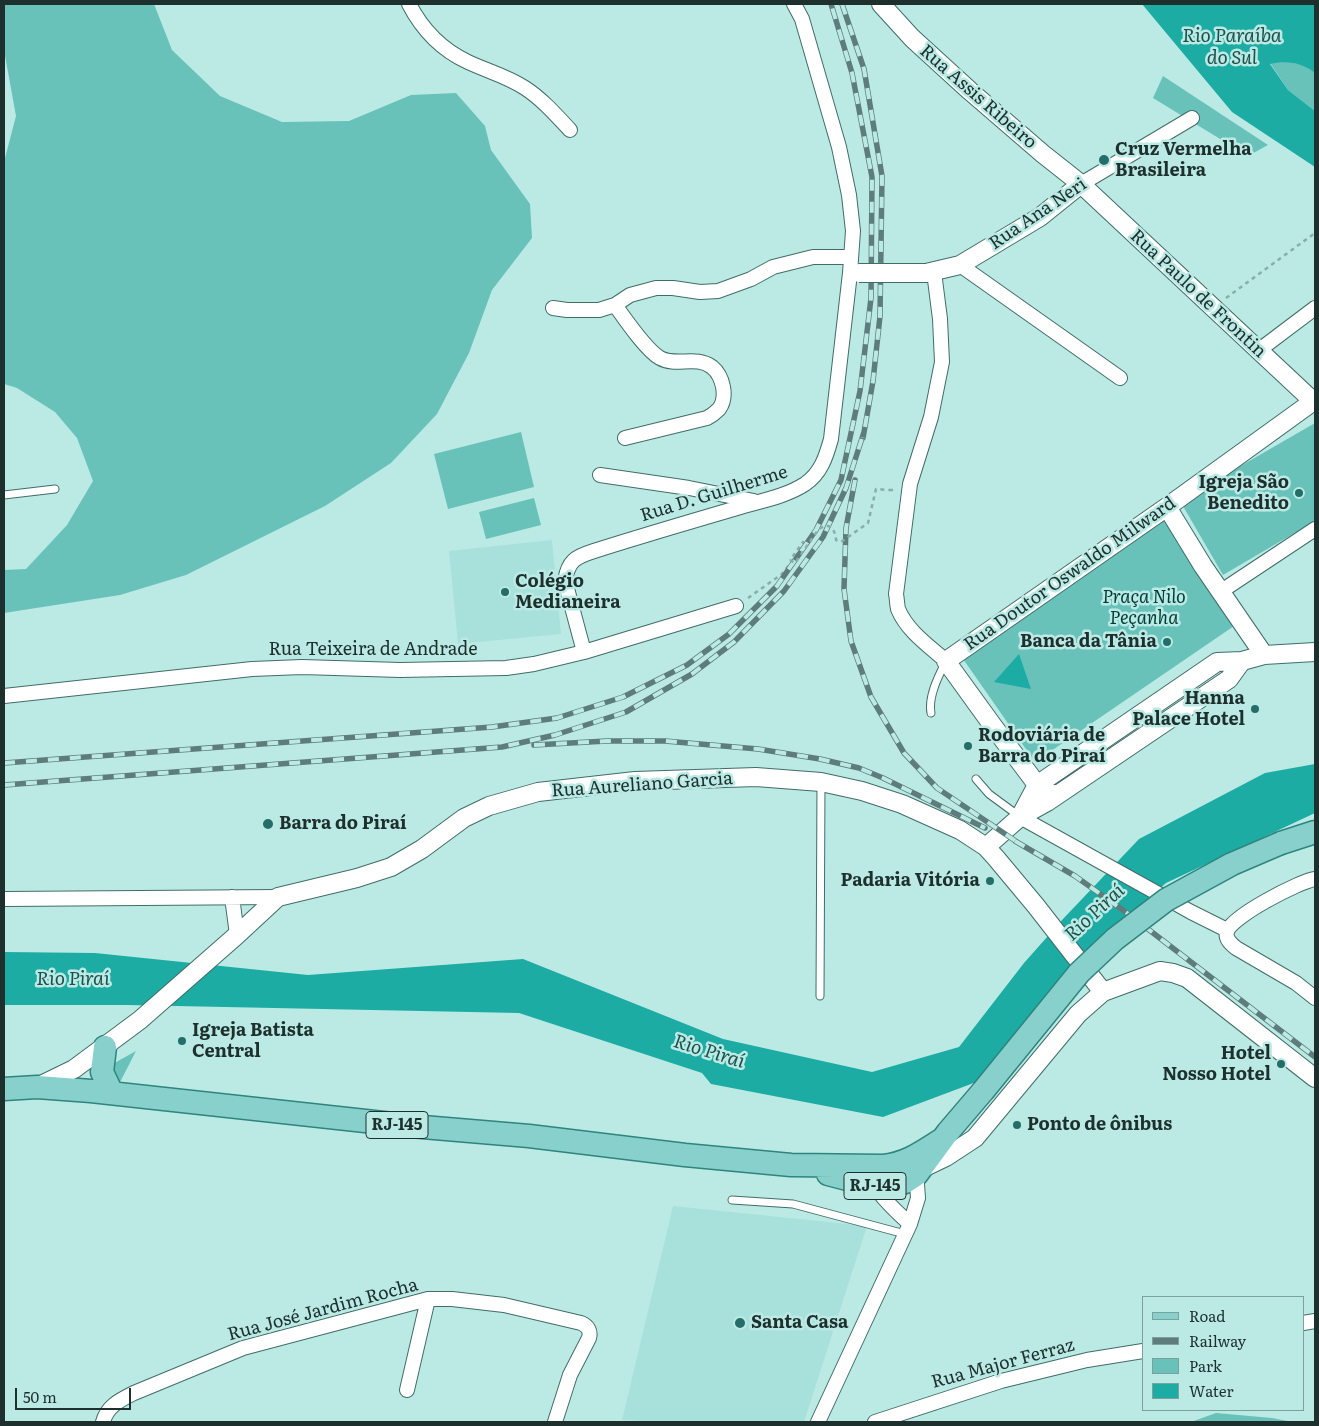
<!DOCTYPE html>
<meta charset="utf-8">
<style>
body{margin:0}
#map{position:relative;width:1319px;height:1426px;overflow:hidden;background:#bbeae5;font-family:Literata,serif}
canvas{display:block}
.frame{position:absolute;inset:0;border:5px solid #1d302e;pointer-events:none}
.legend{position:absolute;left:1142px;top:1296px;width:162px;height:115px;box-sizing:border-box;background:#bbeae5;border:1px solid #7ca09c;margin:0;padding:6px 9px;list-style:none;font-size:15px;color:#1d302e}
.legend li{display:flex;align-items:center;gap:10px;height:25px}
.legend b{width:25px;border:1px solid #7ca09c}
.scale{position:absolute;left:15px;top:1388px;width:116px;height:22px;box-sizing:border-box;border:2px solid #1d302e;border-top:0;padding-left:6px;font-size:15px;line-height:18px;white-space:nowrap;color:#1d302e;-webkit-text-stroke:4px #bbeae5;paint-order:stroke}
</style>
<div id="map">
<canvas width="1319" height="1426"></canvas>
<div class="frame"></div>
<ul class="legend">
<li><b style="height:6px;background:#88d0cb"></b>Road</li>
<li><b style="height:6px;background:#5e7d7a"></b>Railway</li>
<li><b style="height:14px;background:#68c2ba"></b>Park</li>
<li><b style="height:14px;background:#1caca3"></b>Water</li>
</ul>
<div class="scale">50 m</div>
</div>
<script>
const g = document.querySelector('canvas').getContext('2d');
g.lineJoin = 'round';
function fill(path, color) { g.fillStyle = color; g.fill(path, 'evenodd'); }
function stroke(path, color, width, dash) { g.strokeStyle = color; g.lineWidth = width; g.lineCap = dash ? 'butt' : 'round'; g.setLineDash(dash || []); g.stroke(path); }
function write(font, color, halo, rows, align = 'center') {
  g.font = font + ' Literata,serif'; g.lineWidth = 5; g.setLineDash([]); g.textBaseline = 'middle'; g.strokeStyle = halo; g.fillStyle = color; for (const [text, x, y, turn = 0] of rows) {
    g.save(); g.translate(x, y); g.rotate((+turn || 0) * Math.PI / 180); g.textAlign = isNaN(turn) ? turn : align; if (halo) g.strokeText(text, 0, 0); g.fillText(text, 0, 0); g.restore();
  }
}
fill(new Path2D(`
 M552,540l9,94 -103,10 -9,-93z
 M673,1206l194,20 -63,196h-141l-41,-2z`), '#a8e1db');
fill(new Path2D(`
 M4,4h150l18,46 48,46 62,26 67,-1 62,-26 45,-2 29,33 6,24 39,54 2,34 -40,52 -23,63 -32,61 -46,49 -66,43 -139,69 -66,20 -116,18v-43l22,-1 41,-44 26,-44 -16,-43 -22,-26 -38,-24 -13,-4v-222l12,-46 -12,-66z
 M1284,61l23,5 8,7v38l-27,-21 -18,-27z
 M1163,76l105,69 -20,11 -95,-58z
 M1315,423v98l-92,54 -43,-74z
 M521,432l13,55 -86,22 -14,-55z
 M534,498l7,27 -55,14 -7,-27z
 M1167,513l67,113 -199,136 -74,-106z
 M136,1051l-20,39 -7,-24z
 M1216,1413l56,5 21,4h-102z`), '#68c2ba');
fill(new Path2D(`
 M1142,4h173v69c-12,-10 -29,-13 -45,-9l18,26 27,21v56l-83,-55z
 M1019,654l12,35 -37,-7z
 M1315,764v49l-149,70 -81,73 -106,125 -96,36 -172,-33 -9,-11 -183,-60 -392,-8h-123v-53l91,1 213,22 215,-16 200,80 149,33 87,-25 65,-84 39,-44 76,-80 126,-66z`), '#1caca3');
const service = new Path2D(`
 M4,495l51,-6
 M931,713c-3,-16 7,-36 14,-50
 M976,779l13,15 30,22
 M820,996l1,-214
 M732,1200l61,4 112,30`);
const minor = new Path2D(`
 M409,4c13,25 33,46 59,58 19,9 39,14 57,26 17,11 31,27 45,42
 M1081,184l111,-66
 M960,265l160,113
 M934,272l6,47 2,43 -11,55 -21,67 -14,110c1,5 1,10 2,15 9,22 31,37 48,52
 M615,305c10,14 31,45 45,53 16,9 36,-3 52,9 11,9 16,30 7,42 -4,4 -8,7 -12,9l-82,20
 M553,308l14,2h32l16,-5 15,-10 26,-7h17l27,4 18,-1 33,-12 22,-12 40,-10h38
 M1258,351l57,-43
 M600,475l89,13 65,13
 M1220,592l95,-63
 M584,652l-19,-71c3,-20 10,-24 29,-30 47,-15 95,-29 143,-43 23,-7 48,-11 68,-24 16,-11 21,-27 26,-45l19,-166 3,-42 -4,-36 -10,-48 -37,-128 -8,-15
 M4,696l248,-27 50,-2 98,3 106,-2 28,-4 50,-12 152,-46
 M1020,817l171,95 36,18
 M1315,879c-15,2 -85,38 -88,53 -2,7 4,12 9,16l60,35 19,15
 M232,897l5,38
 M4,899l274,-2
 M873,1182c4,12 27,33 37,42
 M1303,1323l12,-2
 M407,1390l21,-91
 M103,1422c4,-16 17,-22 31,-29l109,-45 185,-49h24l52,6 77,18c7,3 10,8 8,15l-19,37 -15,47
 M818,1422l92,-198 8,-26 -2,-28
 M875,1422l126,-41 86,-21 56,-9`);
const tertiary = new Path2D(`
 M881,4l31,34 58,53 73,63 38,30 234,219
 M926,273l34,-8 80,-48 41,-33
 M1167,507l36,59 61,89
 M1059,794h-11l-7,-4 -48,-64 -47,-65 221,-154 148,-107
 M1020,817l17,-32 180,-123 25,-1 22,-6 51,-3
 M986,847l34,-30 27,-15 182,-123 13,-18
 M37,1087l37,-18 66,-49 97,-85 41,-38 79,-19 34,-11 31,-18 42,-31 25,-12 49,-14 97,-11 121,-4 65,5 41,9 40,13 58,26 26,17 10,11 40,48 67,86
 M921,1169l25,-12 29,-19 103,-124 25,-22 57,-21 13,2 14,5 128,100`);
const primary = new Path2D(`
 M1281,843l34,-11
 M105,1047l-3,25 10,21
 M4,1089l33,-2 54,4 320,35 118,10 156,19 106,10 92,1c23,-2 39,-14 58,-26
 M828,1174l46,12h18l13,-4 12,-8 31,-42 35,-41`);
stroke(service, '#416d68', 9);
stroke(minor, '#416d68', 16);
stroke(tertiary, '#416d68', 20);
stroke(primary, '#2f847d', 25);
stroke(new Path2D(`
 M1226,298l89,-65
 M889,490h6
 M748,598l34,-24 23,-30 -2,-2 -13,18`), '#88aeaa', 2.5, [4, 4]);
stroke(service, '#fff', 7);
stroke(minor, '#fff', 14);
stroke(tertiary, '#fff', 18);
stroke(primary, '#88d0cb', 22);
const rail = new Path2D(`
 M842,4l22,65 18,107 -2,140 -7,65 -10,57
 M855,480l-9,48 -2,61 7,52 20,56 33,56 33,35 83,56
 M534,745l73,-4h58l93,8 62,10 39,9 24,10 102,50
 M4,763l488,-36 65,-9 66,-21 64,-32 42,-31 48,-48 39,-56 25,-50 19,-89 11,-93 1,-121 -20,-104 -21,-69
 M4,785l498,-38 53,-12 71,-23 66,-38 42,-32 50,-51 39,-54 23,-49 18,-56
 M1015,841l60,35 52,37 188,144`);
stroke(rail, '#5e7d7a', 5.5);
stroke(rail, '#bbeae5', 4, [11]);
const tertiaryBridge = new Path2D(`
 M859,273h67`);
const primaryBridge = new Path2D(`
 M983,1091l96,-118 36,-34 51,-39 66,-36 49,-21`);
stroke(tertiaryBridge, '#416d68', 20, []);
stroke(primaryBridge, '#2f847d', 25, []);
stroke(new Path2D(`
 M790,560l5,3 23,-33c11,-9 17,-2 18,10l5,2 27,-19 8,-34 13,1`), '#88aeaa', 2.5, [4, 4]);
stroke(tertiaryBridge, '#fff', 18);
stroke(primaryBridge, '#88d0cb', 22);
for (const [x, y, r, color] of [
 [1104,160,6,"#246d68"],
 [1299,493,5,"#246d68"],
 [505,592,5,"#246d68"],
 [1167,642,5,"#246d68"],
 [1255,709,5,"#246d68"],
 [968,746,5,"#246d68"],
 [268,824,6,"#246d68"],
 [990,881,5,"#246d68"],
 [182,1041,5,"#246d68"],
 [1281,1064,5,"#246d68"],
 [1017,1125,5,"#246d68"],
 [740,1323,6,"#246d68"]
]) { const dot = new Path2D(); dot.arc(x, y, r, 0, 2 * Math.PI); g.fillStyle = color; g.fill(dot); stroke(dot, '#bbeae5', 2); }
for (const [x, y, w] of [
 [397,1125,62],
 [875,1186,62]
]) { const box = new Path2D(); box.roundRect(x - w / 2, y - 13.5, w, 27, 4); g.fillStyle = '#bbeae5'; g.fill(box); stroke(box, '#1d302e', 1); }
write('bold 16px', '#1d302e', null, [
 ["RJ-145",397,1125],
 ["RJ-145",875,1186]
]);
write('18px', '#1d302e', '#bbeae5', [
 ["Rua Assis Ribeiro",978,97,41],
 ["Rua Ana Neri",1038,214,-34],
 ["Rua Paulo de Frontin",1198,294,43],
 ["Rua D. Guilherme",714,494,-17],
 ["Rua Doutor Oswaldo Milward",1070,574,-35],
 ["Rua Teixeira de Andrade",373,650],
 ["Rua Aureliano Garcia",642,785,-4],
 ["Rua José Jardim Rocha",323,1310,-15],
 ["Rua Major Ferraz",1003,1364,-15]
]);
write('bold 18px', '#1d302e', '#bbeae5', [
 ["Cruz Vermelha",1115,150],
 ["Brasileira",1115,171],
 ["Igreja São",1289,483,"right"],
 ["Benedito",1289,504,"right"],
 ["Colégio",515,582],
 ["Medianeira",515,603],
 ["Banca da Tânia",1157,642,"right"],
 ["Hanna",1245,699,"right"],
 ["Palace Hotel",1245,720,"right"],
 ["Rodoviária de",978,736],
 ["Barra do Piraí",978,757],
 ["Barra do Piraí",279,824],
 ["Padaria Vitória",980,881,"right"],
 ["Igreja Batista",192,1031],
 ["Central",192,1052],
 ["Hotel",1271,1054,"right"],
 ["Nosso Hotel",1271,1075,"right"],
 ["Ponto de ônibus",1027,1125],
 ["Santa Casa",751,1323]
], 'left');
write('italic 18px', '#003c38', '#bbeae5', [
 ["Praça Nilo",1144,598],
 ["Peçanha",1144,619]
]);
write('italic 19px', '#1b514d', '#bbeae5', [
 ["Rio Paraíba",1232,36],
 ["do Sul",1232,58],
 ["Rio Piraí",1095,913,-43],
 ["Rio Piraí",73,979],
 ["Rio Piraí",709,1052,17]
]);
</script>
